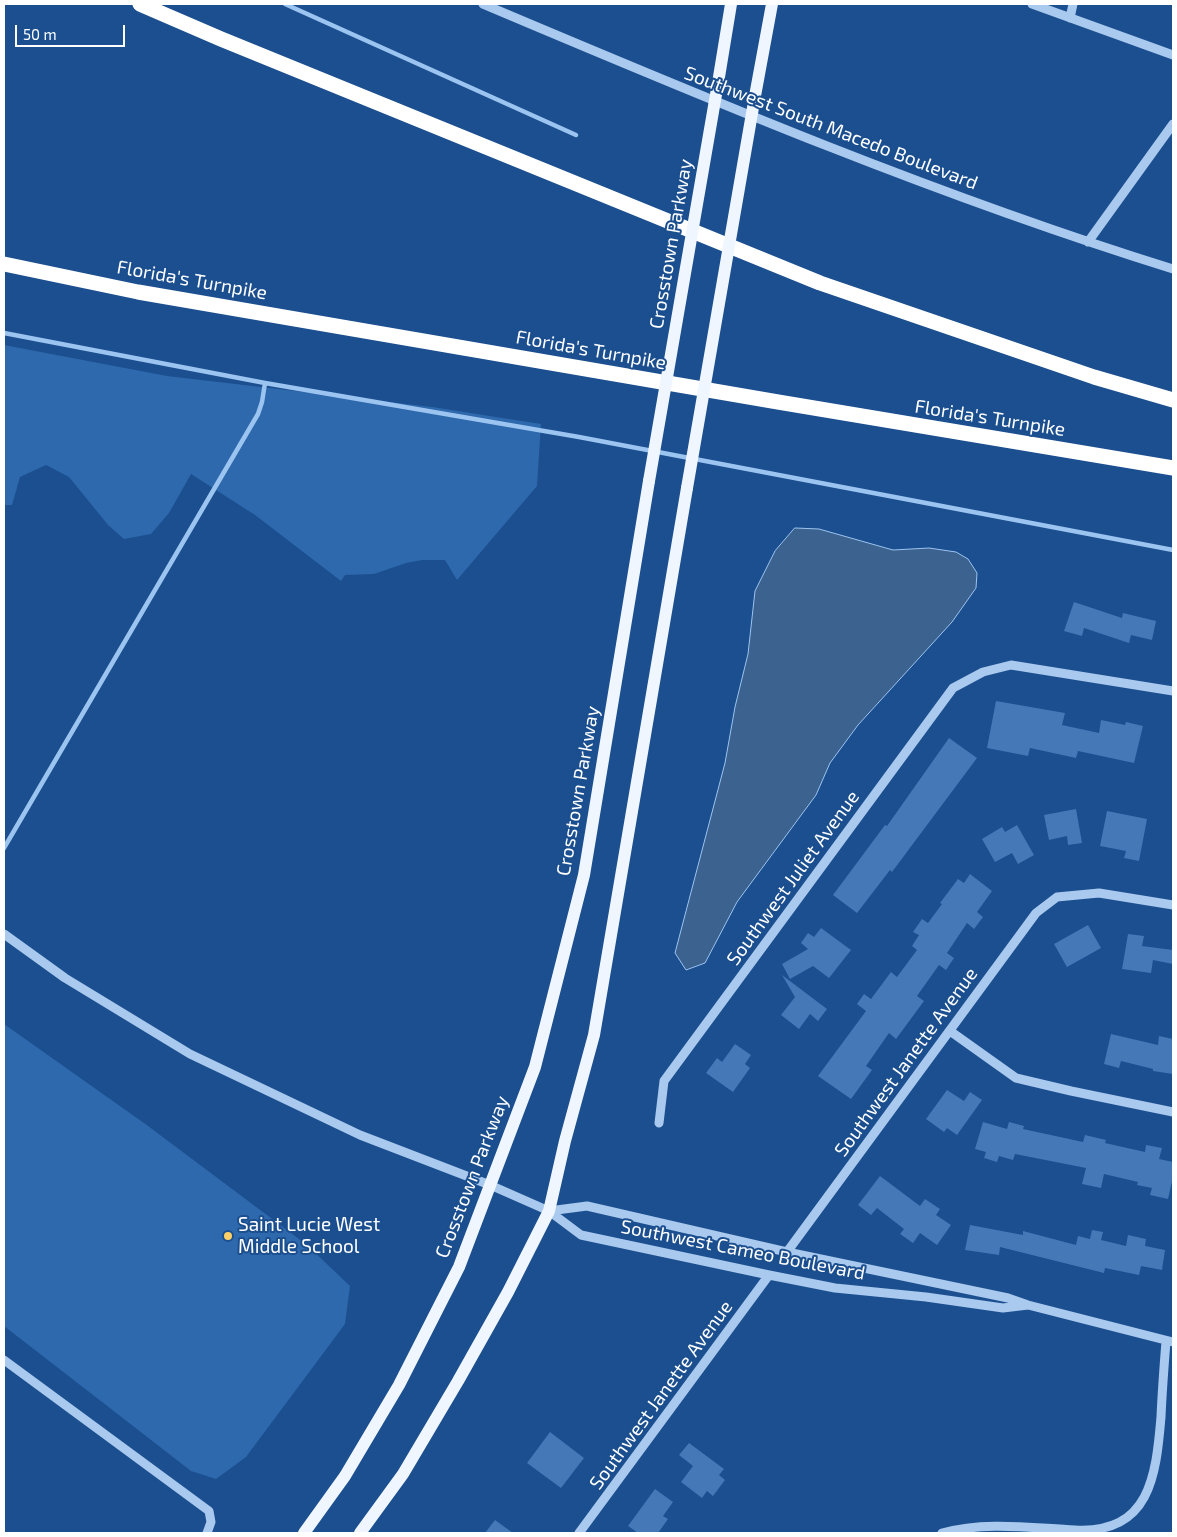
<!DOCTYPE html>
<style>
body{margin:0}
#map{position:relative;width:1177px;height:1537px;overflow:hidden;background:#1b4f8f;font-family:"Exo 2",sans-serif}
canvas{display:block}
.frame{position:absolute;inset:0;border:5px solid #fff;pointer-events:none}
.scale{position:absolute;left:15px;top:25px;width:110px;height:22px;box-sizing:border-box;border:2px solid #fff;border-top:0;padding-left:6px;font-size:15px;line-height:18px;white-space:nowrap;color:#fff;-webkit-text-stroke:4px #1b4f8f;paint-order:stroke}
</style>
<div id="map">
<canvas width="1177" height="1537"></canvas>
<div class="frame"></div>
<div class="scale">50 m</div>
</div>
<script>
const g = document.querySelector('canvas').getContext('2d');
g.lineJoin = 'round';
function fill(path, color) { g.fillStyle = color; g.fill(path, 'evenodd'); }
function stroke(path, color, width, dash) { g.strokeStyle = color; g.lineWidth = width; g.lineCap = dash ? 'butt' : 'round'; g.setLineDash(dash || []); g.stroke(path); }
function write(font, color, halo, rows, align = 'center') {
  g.font = font + ' "Exo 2",sans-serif'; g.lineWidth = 4; g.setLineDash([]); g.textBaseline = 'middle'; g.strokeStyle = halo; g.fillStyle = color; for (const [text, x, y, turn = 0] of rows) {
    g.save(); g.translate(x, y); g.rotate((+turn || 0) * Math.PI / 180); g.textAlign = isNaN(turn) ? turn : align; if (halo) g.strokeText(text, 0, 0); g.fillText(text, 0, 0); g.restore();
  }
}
fill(new Path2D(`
 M4,345l163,31 265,31 109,17 -4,62 -80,94 -12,-20h-23l-16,3 -32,11 -29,1 -4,6 -86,-66 -64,-41 -22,39 -18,21 -27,5 -16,-14 -39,-48 -23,-12 -26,12 -8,28h-8z
 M4,1024l140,99 163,122 43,41 -5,38 -99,133 -30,22 -25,-8 -187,-145z`), '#2e69ad');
const water = new Path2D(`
 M795,528l24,1 74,21 36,-2 27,4 12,7 9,14 -1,15 -24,34 -94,103 -28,38 -14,32 -79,107 -32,61 -19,7 -11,-17 50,-190 10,-56 13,-53 7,-63 20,-40z`);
fill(water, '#3c6290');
stroke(water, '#9cc4f0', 1);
stroke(new Path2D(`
 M285,4l291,131
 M4,333l261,50 314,54 594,113
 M4,848l254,-434 4,-12 3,-19`), '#9cc4f0', 4.5);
fill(new Path2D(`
 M1074,602l48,16 1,-5 33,8 -4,19 -21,-5 -2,8 -45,-15 -2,8 -18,-5z
 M996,701l69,12 -3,12 37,8 2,-13 24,5 1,-3 17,4 -9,37 -56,-12 -2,7 -46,-10 -2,8 -41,-8z
 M949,738l28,20 -85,114 -2,-2 -33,43 -24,-18 52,-70 2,1z
 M1076,809l6,34 -14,2 -1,-9 -18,4 -5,-25z
 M1107,811l40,8 -8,42 -15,-3 2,-7 -26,-5z
 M1017,825l17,30 -16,9 -6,-11 -17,9 -13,-23 20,-12 3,5z
 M970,874l22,17 -15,21 6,5 -9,12 -7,-6 -20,30 7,5 -8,12 -7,-5 -22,31 7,5 -28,38 -7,-6 -23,33 6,4 -21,29 -33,-23 48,-65 -9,-7 7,-10 7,5 20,-27 6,5 20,-27 -5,-4 7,-11 -6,-3 9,-13 6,4 14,-19 -2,-1 18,-24 6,4z
 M1088,925l13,23 -34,19 -13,-23z
 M821,928l30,22 -22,28 -16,-12 -23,13 -8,-15 26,-15 -7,-6 7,-10 6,4z
 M1128,934l16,2 -2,10 31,4v14l-20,-4 -2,13 -29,-4z
 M782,975l45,34 -9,12 -8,-7 -11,15 -18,-14 14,-18z
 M1111,1034l47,11 1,-9 14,3v35l-20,-3v-2l-32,-8 -2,7 -15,-4z
 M735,1044l16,11 -6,9 5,4 -17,24 -27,-19 11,-15 5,4z
 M947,1090l17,11 6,-9 12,8 -25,35 -10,-7 -3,4 -18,-13z
 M983,1122l24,7 2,-7 15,4 -1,3 60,13 2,-7 21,5 -1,3 40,9 1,-7 16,3 -3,11 14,3v15l-5,22 -18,-4 2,-7 -15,-3 1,-3 -34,-8 -3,14 -19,-4 4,-16 -71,-14 -2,6 -14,-4 -2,6 -13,-4 2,-6 -11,-3z
 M880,1176l40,30 5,-7 15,10 -4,6 15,10 -14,20 -17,-12 -7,10 -13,-9 4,-5 -27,-21 -6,7 -13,-10z
 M970,1225l53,10v-4l53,14 2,-9 12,3 2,-9 11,2 -2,8 25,6 2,-11 18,4 -1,7 20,4 -3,20 -21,-4 -2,9 -34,-7 -1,5 -104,-26 -1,8 -34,-5z
 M550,1432l34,26 -23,30 -34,-25z
 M689,1443l35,26 -5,6 6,5 -12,16 -6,-5 -5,7 -21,-16 12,-16 -14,-11z
 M655,1489l18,13 -10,14 5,3 -10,14h-20l-10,-7z
 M495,1520l18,13h-28z`), '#4478b7');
stroke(new Path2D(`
 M483,4c227,96 455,192 690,265
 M1032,4l141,51
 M1070,18l3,-14
 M1088,242l85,-118
 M4,934l61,44 125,76 170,81 130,50 59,26 32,24 188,40 66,13 91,9 77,11 25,-3
 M950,1031l66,47 55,13 102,21
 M659,1123l5,-42 289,-393 30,-16 28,-7 162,26
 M549,1211l38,-5 200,46 221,46 20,7 145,37
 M787,1252l249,-339 21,-16 42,-4 74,12
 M4,1360l205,151 2,11 -4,11
 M579,1533l190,-258
 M942,1533c44,-12 89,-5 133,-3 75,4 81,-54 86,-113 1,-25 3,-50 5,-76`), '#a9c9ee', 9);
stroke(new Path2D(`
 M718,83l13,-79
 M755,96l17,-92
 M304,1533l41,-57 54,-91 60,-118 76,-200 49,-192 65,-394
 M360,1533l43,-59 55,-93 50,-89 41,-81 16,-70 29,-106 93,-547`), '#f0f6ff', 12);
stroke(new Path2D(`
 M140,4l81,35 599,244 274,94 79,23
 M4,264l134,28 640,110 395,66`), '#fff', 15);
stroke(new Path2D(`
 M649,481l69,-398
 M687,488l68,-392`), '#f0f6ff', 12);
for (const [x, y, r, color] of [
 [228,1236,5,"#ffd166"]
]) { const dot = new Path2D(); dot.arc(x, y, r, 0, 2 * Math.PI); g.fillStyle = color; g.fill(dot); stroke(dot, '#1b4f8f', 2); }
write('19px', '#fff', '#1b4f8f', [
 ["Southwest South Macedo Boulevard",831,128,21],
 ["Crosstown Parkway",671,244,-80],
 ["Florida's Turnpike",192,280,10],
 ["Florida's Turnpike",591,350,10],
 ["Florida's Turnpike",990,418,9],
 ["Crosstown Parkway",578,791,-80],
 ["Southwest Juliet Avenue",793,878,-54],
 ["Southwest Janette Avenue",906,1062,-54],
 ["Crosstown Parkway",472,1177,-69],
 ["Southwest Cameo Boulevard",743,1250,11],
 ["Southwest Janette Avenue",661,1395,-54]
]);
write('19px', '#fff', '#1b4f8f', [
 ["Saint Lucie West",238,1225],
 ["Middle School",238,1247]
], 'left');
</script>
